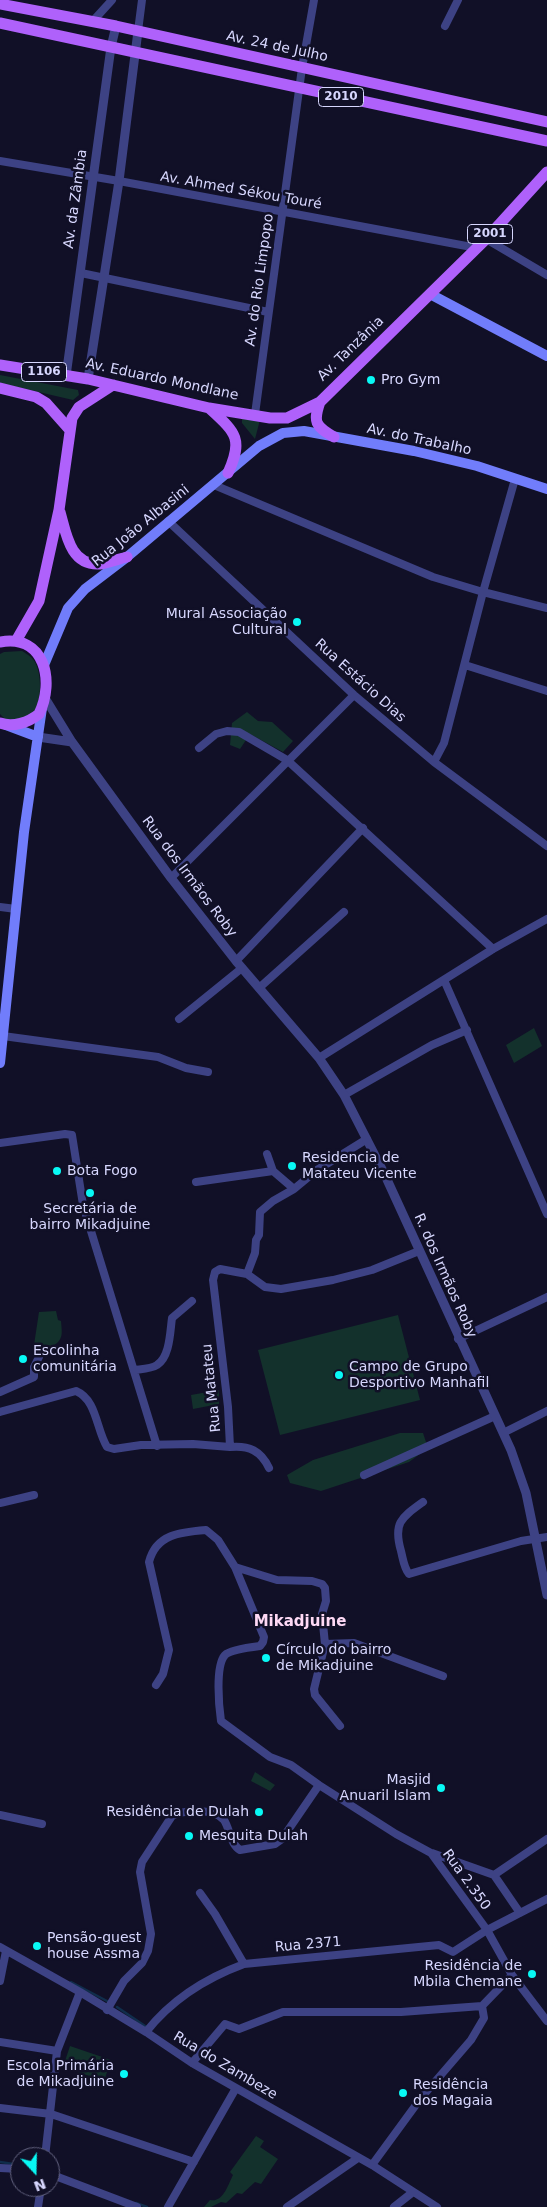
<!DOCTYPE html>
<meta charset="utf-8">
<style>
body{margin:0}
#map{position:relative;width:547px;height:2207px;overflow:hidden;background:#111027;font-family:"DejaVu Sans",sans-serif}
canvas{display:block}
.north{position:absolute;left:10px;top:2147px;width:50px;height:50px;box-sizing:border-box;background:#111027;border:1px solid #60607d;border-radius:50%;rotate:159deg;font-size:14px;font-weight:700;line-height:20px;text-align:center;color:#d7d7fe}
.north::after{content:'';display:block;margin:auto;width:18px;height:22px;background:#08f9f5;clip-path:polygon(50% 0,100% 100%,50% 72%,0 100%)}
</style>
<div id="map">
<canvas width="547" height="2207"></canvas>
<div class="north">N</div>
</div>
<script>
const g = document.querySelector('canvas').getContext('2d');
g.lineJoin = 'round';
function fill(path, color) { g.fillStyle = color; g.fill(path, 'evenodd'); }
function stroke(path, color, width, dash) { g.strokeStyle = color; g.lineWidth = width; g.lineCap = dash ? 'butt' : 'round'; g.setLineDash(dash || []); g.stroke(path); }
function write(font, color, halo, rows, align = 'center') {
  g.font = font + ' "DejaVu Sans",sans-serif'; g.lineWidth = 5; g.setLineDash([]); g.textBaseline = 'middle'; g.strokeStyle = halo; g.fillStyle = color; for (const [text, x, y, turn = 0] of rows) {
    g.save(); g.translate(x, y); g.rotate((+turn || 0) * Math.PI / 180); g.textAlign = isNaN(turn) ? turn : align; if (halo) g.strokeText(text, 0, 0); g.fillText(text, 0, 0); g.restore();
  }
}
fill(new Path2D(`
 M0,375l78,15 1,5 -6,5 -73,-17z
 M261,416l-6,23 -13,-16v-6z
 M22,651c3,2 7,4 10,7 11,11 11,50 -2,59 -6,3 -16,3 -23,4l-7,-7v-60l4,-2z
 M247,712l11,9 14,1 21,19 -10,11 -33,-18 -10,15 -10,-4 2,-22z
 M534,1028l8,18 -28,17 -8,-18z
 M56,1311l2,9 3,1c1,13 3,18 -9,26l-18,-2 5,-33z
 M398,1315l22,85 -140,35 -22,-85z
 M219,1390v14l-26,5 -2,-14z
 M400,1433h23l5,15 -19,14 -88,29 -31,-8 -3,-8 26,-15z
 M255,1772l20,13 -5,6 -19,-10z
 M70,2046l41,14 -7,21 -41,-14z
 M256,2136l8,5 -4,6 18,12 -17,25 -6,-2 -13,12 -5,-1 -11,10 -5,-1 -10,5h-7l6,-7c13,3 18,-15 23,-25l-3,-3z`), '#13312c');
stroke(new Path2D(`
 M71,1982l36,19
 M117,2007l31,21
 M0,2162l20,3
 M136,2203l11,4`), '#102d4b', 2.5);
stroke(new Path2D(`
 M92,22l20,-22
 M445,26l13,-26
 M138,31l4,-31
 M0,161l119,20 358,67
 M486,239l61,36
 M81,273l187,39
 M255,414l47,-346 12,-68
 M214,485l219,92 50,15 64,16
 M168,521l186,174 80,67 113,84
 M465,665l82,26
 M199,748l17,-14 11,-3 12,1 48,28 206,189
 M434,762l10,-19 39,-151 32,-113
 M171,878l183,-183
 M0,907l16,2
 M236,961l127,-133
 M444,980l103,234
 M259,988l85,-76
 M179,1019l63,-51
 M3,1036l155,21 28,11 22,4
 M319,1058l174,-109 54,-30
 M344,1095l88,-50 35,-15
 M0,1143l65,-9 7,1 11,70 74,241
 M267,1154l6,17 21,18
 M196,1182l77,-11
 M247,1274l8,-21 1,-13 3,-5 1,-23 13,-11 21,-12 23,-19 50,-31
 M458,1339l89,-42
 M134,1370c7,-1 17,-1 23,-5 13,-8 13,-33 15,-47l20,-17
 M0,1392l34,-15v-10l5,-10
 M0,1412l76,-21c21,9 20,38 31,56l7,2 27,-4 52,-1 37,3 -2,-40 -15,-127 2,-8 5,-3 27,5 18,13 16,2 52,-9 39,-10 47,-19
 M503,1433l44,-22
 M230,1447c19,-2 31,4 39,21
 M364,1475l131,-59
 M423,1502c-22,16 -30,21 -22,49 2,8 3,17 8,23l112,-33 26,-4
 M0,1503l34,-8
 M235,1567l29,70 -1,5 -3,4c-8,1 -30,4 -35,9 -10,11 -6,52 -4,66l49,36 21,8 28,20 77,49 35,19 56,77 25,45 35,46
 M325,1644l29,-1 89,33
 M156,1685l7,-11 6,-24 -20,-88c7,-28 32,-30 57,-32l12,10 17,27 42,13 35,1 10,3 3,4 1,13 -4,13 3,30 -11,45 1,6 25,31
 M0,1815l42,9
 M432,1853l62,22
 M494,1875l53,-36
 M494,1875l26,38
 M200,1893l15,21 29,50
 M0,1947l80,45 66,40 46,31 180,102 65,42
 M0,1981l6,-30
 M482,2006l30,-31
 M107,2010l17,-29 18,-18 6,-12 3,-17 -11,-62 2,-10 30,-46c11,-6 43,-8 52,4 6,9 6,24 16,30l35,-6 7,-5 37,-54
 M146,2032c26,-33 60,-54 98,-68l195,-19 14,7 34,-22 60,-31
 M0,2042l57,9
 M192,2063l33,-39 14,5 44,-17h118l81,-6
 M0,2108l51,6 143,48
 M45,2157l12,-106 23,-59
 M372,2165l49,-67 50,-58 13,-22 -2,-12
 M0,2168l20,1
 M50,2174l87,33
 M38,2207l3,-20
 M168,2207l68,-119
 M287,2207l71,-49
 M394,2207l19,-15`), '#3d4284', 8);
stroke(new Path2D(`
 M66,376l45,-329 5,-21
 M88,379l31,-198 19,-150
 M45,698l27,44 99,136 65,83 83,97 25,37 40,78 127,277 15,43 21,102
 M38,737l34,5`), '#3d4284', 9);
stroke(new Path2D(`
 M430,294l117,62
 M44,665l24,-57 17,-19 42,-32 132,-111 24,-13 21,-2 110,20 63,15 70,23
 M6,725l32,12
 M0,1063l24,-231 18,-124`), '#717dfb', 10);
stroke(new Path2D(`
 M0,4l116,22 431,96
 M0,23l547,118
 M0,365l88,14 121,29 61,10h17l33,-16 166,-163 61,-67
 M0,388l36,9 10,6 24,27
 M320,402c-7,20 -5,24 14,35
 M209,408c26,24 35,30 19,65
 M60,512c6,21 10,54 40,52 9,-1 18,-5 27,-7
 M16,641l23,-40 20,-91 13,-92 7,-11 34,-22
 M0,642c45,-8 55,39 39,72 -10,8 -26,14 -39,9`), '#af61fb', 11);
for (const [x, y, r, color] of [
 [371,380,5,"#08f9f5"],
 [297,622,5,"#08f9f5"],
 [292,1166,5,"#08f9f5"],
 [57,1171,5,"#08f9f5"],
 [90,1193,5,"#08f9f5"],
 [23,1359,5,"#08f9f5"],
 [339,1375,5,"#08f9f5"],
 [266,1658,5,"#08f9f5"],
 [441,1788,5,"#08f9f5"],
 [259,1812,5,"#08f9f5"],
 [189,1836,5,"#08f9f5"],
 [37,1946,5,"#08f9f5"],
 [532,1974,5,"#08f9f5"],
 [124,2074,5,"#08f9f5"],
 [403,2093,5,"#08f9f5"]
]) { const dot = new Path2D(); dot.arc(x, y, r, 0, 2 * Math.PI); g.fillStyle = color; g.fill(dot); stroke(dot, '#111027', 2); }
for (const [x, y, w] of [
 [341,97,45],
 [490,234,45],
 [44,372,45]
]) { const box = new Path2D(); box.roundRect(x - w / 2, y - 9.5, w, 19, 4); g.fillStyle = '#111027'; g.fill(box); stroke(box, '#d7d7fe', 1); }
write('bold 12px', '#d7d7fe', null, [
 ["2010",341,97],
 ["2001",490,234],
 ["1106",44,372]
]);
write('14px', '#d7d7fe', '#111027', [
 ["Av. 24 de Julho",277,47,12],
 ["Av. Ahmed Sékou Touré",241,191,10],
 ["Av. da Zâmbia",76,199,-82],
 ["Av. do Rio Limpopo",260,280,-82],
 ["Av. Tanzânia",351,349,-44],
 ["Av. Eduardo Mondlane",162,380,12],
 ["Av. do Trabalho",419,440,12],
 ["Rua João Albasini",141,526,-39],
 ["Rua Estácio Dias",360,681,42],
 ["Rua dos Irmãos Roby",189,877,53],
 ["R. dos Irmãos Roby",445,1276,66],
 ["Rua Matateu",212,1388,-96],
 ["Rua 2.350",466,1880,54],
 ["Rua 2371",308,1945,-5],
 ["Rua do Zambeze",225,2066,31]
]);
write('14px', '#d7d7fe', '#111027', [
 ["Pro Gym",381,380],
 ["Mural Associação",287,614,"right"],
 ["Cultural",287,630,"right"],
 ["Residencia de",302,1158],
 ["Matateu Vicente",302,1174],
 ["Bota Fogo",67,1171],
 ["Secretária de",90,1209,"center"],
 ["bairro Mikadjuine",90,1225,"center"],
 ["Escolinha",33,1351],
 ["comunitária",33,1367],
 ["Campo de Grupo",349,1367],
 ["Desportivo Manhafil",349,1383],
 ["Círculo do bairro",276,1650],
 ["de Mikadjuine",276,1666],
 ["Masjid",431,1780,"right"],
 ["Anuaril Islam",431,1796,"right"],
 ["Residência de Dulah",249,1812,"right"],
 ["Mesquita Dulah",199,1836],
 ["Pensão-guest",47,1938],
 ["house Assma",47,1954],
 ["Residência de",522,1966,"right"],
 ["Mbila Chemane",522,1982,"right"],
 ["Escola Primária",114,2066,"right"],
 ["de Mikadjuine",114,2082,"right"],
 ["Residência",413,2085],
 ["dos Magaia",413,2101]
], 'left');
write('bold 15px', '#fed9f5', '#111027', [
 ["Mikadjuine",300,1622]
]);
</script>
